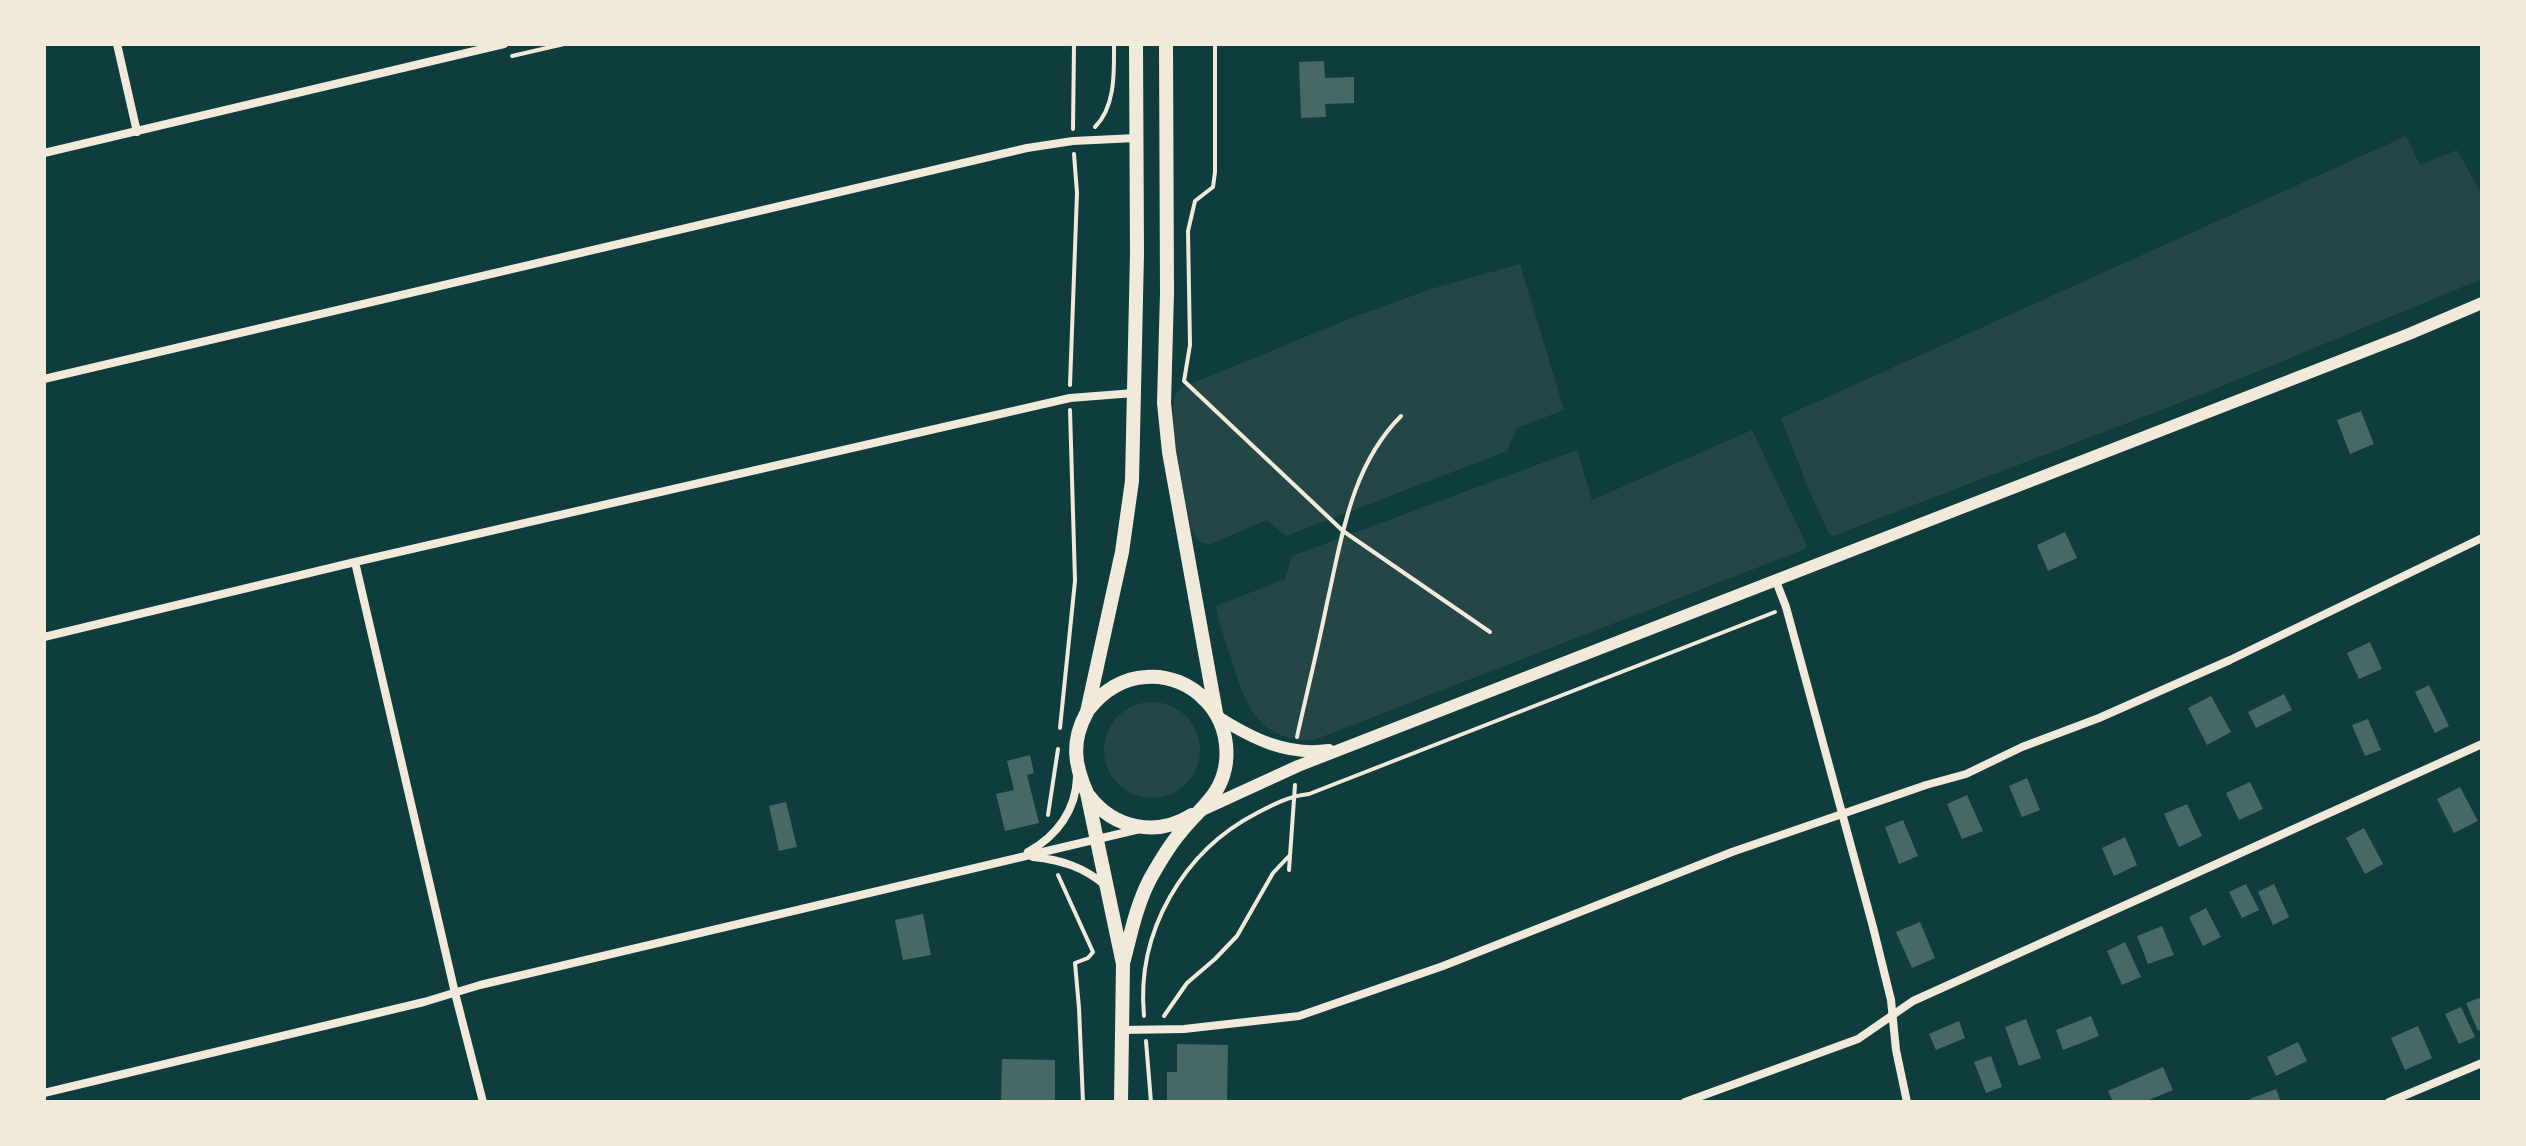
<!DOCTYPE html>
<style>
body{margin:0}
#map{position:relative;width:2526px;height:1146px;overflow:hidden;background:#0f3d3e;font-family:Barlow,sans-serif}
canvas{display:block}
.frame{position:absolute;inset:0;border:46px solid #f1e9da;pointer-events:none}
</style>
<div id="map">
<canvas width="2526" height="1146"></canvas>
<div class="frame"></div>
</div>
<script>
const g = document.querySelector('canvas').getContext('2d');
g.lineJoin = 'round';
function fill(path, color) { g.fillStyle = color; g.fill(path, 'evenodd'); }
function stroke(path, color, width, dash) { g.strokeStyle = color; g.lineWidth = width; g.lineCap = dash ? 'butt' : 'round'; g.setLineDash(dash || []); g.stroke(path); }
fill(new Path2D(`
 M2406,136l14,29 37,-15 25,45v84l-282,116 -367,141 -4,-2 -21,-46 -27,-70z
 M1520,264l44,146 -47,18 -10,23 -221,85 -19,-16 -57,24c-11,0 -14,-6 -19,-16l-17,-79 -1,-43 2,-11 8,-8 166,-68 79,-29z
 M1752,430l55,116 -2,3 -491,191c-58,2 -70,-39 -84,-85 -5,-16 -12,-33 -14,-49l69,-27 7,-23 285,-106 15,50z
 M1104 750a48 48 0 1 1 96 0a48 48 0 1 1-96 0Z`), '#244646');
fill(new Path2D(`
 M1324,61l1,17 29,-1v26l-29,1 1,13 -25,1 -2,-56z
 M2361,411l13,33 -24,10 -13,-34z
 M2065,532l12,26 -29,13 -11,-26z
 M2370,642l12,27 -23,10 -12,-26z
 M2429,685l20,41 -14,7 -20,-41z
 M2284,694l8,16 -36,18 -8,-16z
 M2211,696l20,36 -24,13 -19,-37z
 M2368,719l13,31 -16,6 -13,-31z
 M1030,755l4,18 -7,2 12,48 -34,8 -9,-37 18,-4 -7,-29z
 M2027,778l13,32 -18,7 -13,-31z
 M2250,782l13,27 -24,11 -13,-27z
 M2460,787l18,34 -24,12 -17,-34z
 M1967,795l16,36 -21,8 -15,-35z
 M786,802l11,45 -18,4 -10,-45z
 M2187,804l15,32 -23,11 -15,-33z
 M1903,820l15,36 -19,8 -14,-37z
 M2364,828l19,36 -18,10 -19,-36z
 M2125,837l12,28 -23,11 -12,-28z
 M2246,884l13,26 -17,8 -13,-26z
 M2274,884l15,33 -16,8 -15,-33z
 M2206,908l15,29 -18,9 -14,-29z
 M923,914l8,41 -28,5 -8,-40z
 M1920,922l15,36 -23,10 -16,-36z
 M2162,926l12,29 -26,9 -11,-28z
 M2125,942l16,35 -19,8 -15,-34z
 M2482,997v32l-4,2 -12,-28z
 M2461,1007l14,30 -16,7 -14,-30z
 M2091,1016l8,20 -36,14 -7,-20z
 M2026,1019l15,39 -22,8 -14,-39z
 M1959,1021l6,17 -29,12 -7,-16z
 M2418,1026l14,32 -27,12 -14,-32z
 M2298,1042l9,19 -31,15 -9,-19z
 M1177,1044l51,1 -1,57h-60v-30h10z
 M1991,1056l11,31 -16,6 -12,-31z
 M1002,1059l53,1v42h-54z
 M2163,1067l10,23 -24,10 1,2h-37l-5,-11z
 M2276,1089l5,13h-30l-1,-3z`), '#486865');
stroke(new Path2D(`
 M1215,44v128l-2,15 -18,14 -7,30 2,114 -6,36 159,150 147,101
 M512,56l52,-12
 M1095,127c21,-21 19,-56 19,-83
 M1073,129l1,-85
 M1070,385l7,-192 -3,-39
 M1060,728l15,-147 -5,-171
 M1297,737c10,-45 21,-89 30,-134 15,-66 24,-137 74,-187
 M1048,815l10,-66
 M1289,870l6,-85
 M1058,875l35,77 -5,6 -13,5 4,45 4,94
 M1144,1016c-8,-84 39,-165 113,-203 17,-9 32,-17 52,-19l466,-182
 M1164,1016l23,-33 28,-24 22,-23 36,-63 17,-18
 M1146,1041l5,61`), '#f1e9da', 4);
stroke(new Path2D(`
 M117,44l20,88
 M44,153l460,-109
 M44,379l983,-231 46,-7 63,-3
 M355,562l100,431 28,109
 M1776,581l10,26 87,320 18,73 5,50 11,52
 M44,637l311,-75 715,-164 64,-5
 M1028,852c29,-16 48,-42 49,-75
 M1033,857c29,3 50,10 72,28
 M1122,1030l62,-1 115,-13 144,-50 289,-114 194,-67 40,-11 56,-27 77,-29 131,-58 252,-122
 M44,1093l380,-91 56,-17 660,-156
 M1685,1102l173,-63 55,-38 569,-257
 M2389,1102l93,-39`), '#f1e9da', 8);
stroke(new Path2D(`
 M1218,717c35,22 69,39 111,33
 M1202,810l96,-44 1111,-432 73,-31`), '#f1e9da', 12);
stroke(new Path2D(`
 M1166,44l1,249 -3,110 5,49 47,261
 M1089,709c14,-18 34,-31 57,-32 22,-2 45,7 60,24 23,24 27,62 10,90 -10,16 -25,27 -36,42 -12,14 -21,30 -30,46 -13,25 -19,53 -26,81
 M1089,796c25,33 68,41 103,19
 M1121,1102l2,-138 -36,-171c-13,-29 -16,-52 0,-81l35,-160 10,-71 5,-228 -1,-209`), '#f1e9da', 14);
</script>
